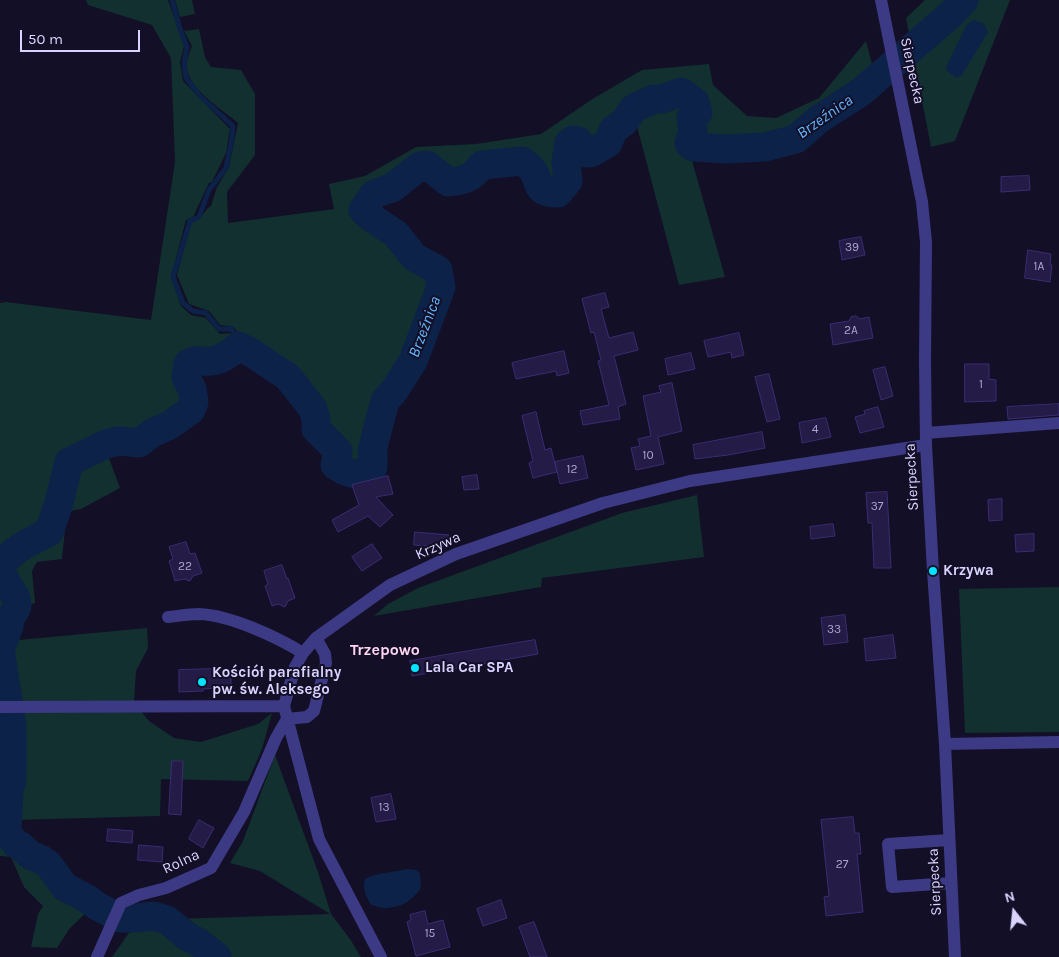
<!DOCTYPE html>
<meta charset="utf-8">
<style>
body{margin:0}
#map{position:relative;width:1059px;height:957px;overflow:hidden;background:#130f26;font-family:Karla,sans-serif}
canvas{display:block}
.north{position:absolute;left:989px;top:887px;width:50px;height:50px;-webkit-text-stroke:4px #130f26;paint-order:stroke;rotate:344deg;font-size:14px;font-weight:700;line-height:20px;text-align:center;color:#d9d4ff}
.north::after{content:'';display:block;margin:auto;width:18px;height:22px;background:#d9d4ff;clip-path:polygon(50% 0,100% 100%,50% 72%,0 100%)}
.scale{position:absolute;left:20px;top:30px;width:120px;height:22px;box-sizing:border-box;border:2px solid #d9d4ff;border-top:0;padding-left:6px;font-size:15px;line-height:18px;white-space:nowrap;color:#d9d4ff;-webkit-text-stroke:4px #130f26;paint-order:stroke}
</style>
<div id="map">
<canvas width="1059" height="957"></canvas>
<div class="north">N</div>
<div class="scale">50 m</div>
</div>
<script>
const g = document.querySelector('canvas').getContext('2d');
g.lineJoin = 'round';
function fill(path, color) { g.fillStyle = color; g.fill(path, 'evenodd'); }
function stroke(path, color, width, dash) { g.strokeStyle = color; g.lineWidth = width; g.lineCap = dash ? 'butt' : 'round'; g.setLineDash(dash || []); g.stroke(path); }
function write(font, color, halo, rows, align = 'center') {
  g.font = font + ' Karla,sans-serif'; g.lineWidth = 4; g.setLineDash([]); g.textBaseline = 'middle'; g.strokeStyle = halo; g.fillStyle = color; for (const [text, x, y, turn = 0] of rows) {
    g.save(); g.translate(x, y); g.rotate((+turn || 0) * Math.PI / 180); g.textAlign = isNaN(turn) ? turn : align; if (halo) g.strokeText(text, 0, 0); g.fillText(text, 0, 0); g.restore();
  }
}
fill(new Path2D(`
 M86,0h82l16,46 -4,16 3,19 47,48 -4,24 -14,29 -3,1 -16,34 -7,3 -15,57 10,29 10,9 15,3 14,16 10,-1 3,9 -18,14 -8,2h-21l-3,9 -2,11 9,13 1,10c-13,19 -35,26 -54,40l-28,-8 -2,6c-15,4 -28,14 -43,19 -3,25 -8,50 -18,73l-20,8 -11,9 -15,7v-252l6,-1 145,18 24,-158 -4,-104 -19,-33 -64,-20z
 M175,0h17l3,14 -15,3z
 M925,0h85l-55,141 -24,6 -25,-129z
 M199,29l6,28 6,10 30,3 14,24v61l-28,37 1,31 106,-14 -5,-25 36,-8 51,-29 60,-3 65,-10 53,-36 48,-28 67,-6 4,21 34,31 29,2 43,-20 47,-57 7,27 -4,8 -75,58 -34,8 -67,1 3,-12 -2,-13 6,-4 -1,-12 -15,-14 -20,8 -12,1 -22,10 -20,22 -5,12 -19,9 -3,-1 -3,-11 -10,-1 -4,5 -5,22 4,16 -9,10 -7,1 -8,-6 -5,-16 -13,-11 -39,3 -4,2 -9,9 -13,5 -13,-1 -12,-11 -10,-4 -36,26 -16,4 -10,14 -2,9 4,4 31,19 17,23 24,11 3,13 -28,76 -17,28 -12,14 -6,29 -5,15 1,16 -6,6 -17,3 -8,-8 2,-8 -3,-8 -20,-20 2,-9 -5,-11 -16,-19 -11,-17 -17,-7 -14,-9 -6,-7 -8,-6 -10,-15 -14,-2 -11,-14 -20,-7 -12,-29 14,-52 8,-4 9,-11 3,-2 6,-19 12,-20 9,-44c-16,-14 -56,-37 -51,-62 1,-5 3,-10 5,-15l-8,-15z
 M680,96l13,7 2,9 -7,4c1,13 1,17 -4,28l5,6 36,127 -46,8 -45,-170 3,-6 17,-8 10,3z
 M106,450l14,38 -39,21 -21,4 13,-50z
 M697,495l7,62 -162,21 -1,9 -167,29 14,-12 30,-16 204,-75z
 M56,526l9,4 -3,29 -25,3 -5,9 3,32 -14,5 -1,-12 -12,-16 -4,-10 1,-5 12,-13 35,-17z
 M0,581l13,18 1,9 -8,10v9l-6,11z
 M1059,587v145l-94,1 -6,-144z
 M147,628l1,20 -12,23 -2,32 15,18 25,17 27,4 57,-18 14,-11 -10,36 -14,32 -87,-2 -1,37 -146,4 -2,-10 -1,-12 6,-13 4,-62 -6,-19 -11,-47 4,-16z
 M0,668l2,17 3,9 -1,19 3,38 -2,63 -5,16z
 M275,755l43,117 13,42 19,25 11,18h-137l-50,-38 156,-5 -70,-43 -30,-8 13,-22z
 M0,831l15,19h4l8,9 12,3 16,18 4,8 13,6 18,15 -20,19 -13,20 -26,-1 7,-33 5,-8 -19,-19 -13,-30 -11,-1z
 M150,922l12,1 22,21 7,-1 17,14h-96l21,-30z`), '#12302f');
fill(new Path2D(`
 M974,20l10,4 4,8 -26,43 -5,3 -9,-6 -2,-5 21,-43z
 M408,869l9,1 3,4 1,14c-8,12 -19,19 -34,20 -5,1 -11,-2 -16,-3 -5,-9 -9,-16 -6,-26l9,-4z`), '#0c2248');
stroke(new Path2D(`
 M172,0l8,29 7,18 -3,16 2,15 14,18 33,30 -1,12 -6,30 -17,22 -10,27 -9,4 -17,56 10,26 10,8 13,2 13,16h13l7,17`), '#0c2248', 5);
stroke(new Path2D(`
 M217,957l-19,-15 -10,-5 -21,-17 -14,-4 -17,2h-16l-23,-12 -11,-8 -21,-11 -17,-23 -6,-4 -12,-5 -9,-9 -5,-2 -9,-11 2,-45 3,-7v-56l-12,-75 9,-24 1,-7 7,-12 -1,-9 -14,-24 -1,-10c13,-15 30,-23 48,-32l10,-29 10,-41 37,-18 13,-3 20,2 13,-10 18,-8 21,-15 3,-8 -2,-13 -6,-12 2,-13c10,-7 13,-1 23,-3 11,-1 20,-8 28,-15l13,7 36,24 25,32 3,10v10l22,22 -3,14c17,11 20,11 38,2v-12l-1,-4 13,-50 9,-10 19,-30 28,-74 -3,-17 -24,-13 -18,-23 -27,-18 -6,-6 11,-16 18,-6 28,-22 7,-1 21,17c16,-1 24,-4 34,-17l40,-4c4,3 9,6 12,11 7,15 3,21 24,21l10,-12 -2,-19 3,-19 4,-3 5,1 2,11 11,1 17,-10 5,-13 11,-8 10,-14 20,-9h8l19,-7 14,10 3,11 -7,5 2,12 -4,14 5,3 33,2 38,-2 31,-8 23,-20 42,-27 88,-76 15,-16`), '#0c2248', 29);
const building = new Path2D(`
 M1029,176l1,14 -29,2v-15z
 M861,237l4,18 -23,5 -3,-19z
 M1028,250l23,4 -1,11h2l-2,17 -25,-4z
 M605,293l4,14 -8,2 8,29 24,-6 5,18 -24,6 12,48 -8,3 2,12 -37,6 -3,-14 29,-6 -11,-44 3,-1 -7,-28 -3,1 -9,-34z
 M856,316l4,3 9,-2 4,21 -40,7 -3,-21 19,-3 2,-4z
 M739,333l5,22 -12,3 -1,-6 -23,5 -4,-16z
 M564,351l5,22 -12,3 -1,-5 -40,8 -4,-16z
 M691,353l4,16 -27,6 -3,-16z
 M965,364h24v15l7,1v21l-31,1z
 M885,367l8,29 -12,4 -8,-30z
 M769,374l11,45 -13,3 -12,-45z
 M672,383l10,48 -24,6 6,27 -28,6 -5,-22 9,-2 -2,-7 13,-3 -8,-40 18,-4 -2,-6z
 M1059,404v11l-51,4 -1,-12z
 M878,407l6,20 -24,6 -5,-16 10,-3 -1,-3z
 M536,412l9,38 6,-2 6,24 -24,6 -4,-15 4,-2 -11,-45z
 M826,418l5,19 -29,6 -3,-20z
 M762,432l3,16 -37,7 -33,4 -2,-14z
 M583,456l5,22 -28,6 -5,-22z
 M477,475l2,14 -15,1 -2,-13z
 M388,476l5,18 -17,3 17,18 -13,12 -12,-11 -30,16 -6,-12 27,-15 -7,-20z
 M887,492l4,76h-17l-2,-45h-4l-2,-30z
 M1002,499v21l-13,1 -1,-21z
 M833,524l2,12 -24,3 -1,-12z
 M415,532l34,3 -1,12 -34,-2z
 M1034,534v17l-18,1 -1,-17z
 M186,542l4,12 5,-1 7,20 -9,3 -3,5 -6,-2 -9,2 -6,-20 4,-2 -4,-12z
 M372,544l10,14 -20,13 -10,-14z
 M282,565l5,14 1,-1 7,20 -7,3 -3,6 -7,-3 -6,2 -7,-20 3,-2 -4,-13z
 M845,615l3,27 -24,3 -3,-27z
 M893,635l3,23 -30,3 -2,-22z
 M535,640l3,14 -126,22 -2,-15z
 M215,669v3h16v15l-28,2v2l-24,1v-22z
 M172,761h11l-2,54 -12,-1z
 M391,794l5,25 -20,3 -5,-24z
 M853,817l2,16h4l2,21h-4l6,58 -37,4 -2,-19 5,-1 -8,-76z
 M199,820l15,8 -11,20 -14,-9z
 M108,829l25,2 -1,12 -25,-2z
 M139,845l24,2 -1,15 -24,-2z
 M501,900l6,18 -24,8 -6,-17z
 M425,911l3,13 15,-4 7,27 -34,9 -9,-34 4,-2 -1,-5z
 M534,922l13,35h-17l-11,-30z`);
fill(building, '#241b47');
stroke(building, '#3b2d73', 1);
stroke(new Path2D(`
 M881,0l41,202 4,40 -1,119 1,84 7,126 12,173 10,213
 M926,433l133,-10
 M168,617c10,-1 21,-3 31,-3 31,1 78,23 104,39
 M0,707l284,-1
 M945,744l114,-2
 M949,840l-61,4 4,43 59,-4
 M97,957l24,-54 18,-8 27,-7 45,-20 33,-56 32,-74 11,-19 20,-2 7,-6 12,-48 -1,-9 -9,-16
 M381,957l-62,-118 -35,-133 11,-39 8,-14 13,-15 74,-53 66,-31 147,-51 87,-22 236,-36`), '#3d3a85', 12);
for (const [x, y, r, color] of [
 [933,571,5,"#00e5ff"],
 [415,668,5,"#00e5ff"],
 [202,682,5,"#00e5ff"]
]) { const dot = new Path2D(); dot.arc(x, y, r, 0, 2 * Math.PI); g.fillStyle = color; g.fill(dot); stroke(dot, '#130f26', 2); }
write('12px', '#aca6d1', null, [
 ["39",852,248],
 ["1A",1039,267],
 ["2A",851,331],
 ["1",981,385],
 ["4",815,430],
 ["10",648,456],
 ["12",572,470],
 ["37",877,507],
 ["22",185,567],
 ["33",834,630],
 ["13",384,808],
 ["27",842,865],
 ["15",430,934]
]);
write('15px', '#d9d4ff', '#130f26', [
 ["Sierpecka",912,71,78],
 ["Sierpecka",912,477,-93],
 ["Krzywa",438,546,-24],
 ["Rolna",181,862,-25],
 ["Sierpecka",935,882,-93]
]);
write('bold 15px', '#d9d4ff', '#130f26', [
 ["Krzywa",943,571],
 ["Lala Car SPA",425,668],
 ["Kościół parafialny",212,673],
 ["pw. św. Aleksego",212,690]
], 'left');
write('italic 16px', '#62b6ff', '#130f26', [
 ["Brzeźnica",825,117,-35],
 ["Brzeźnica",425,327,-69]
]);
write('bold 16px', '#ffd6f0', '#130f26', [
 ["Trzepowo",385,650]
]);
</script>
